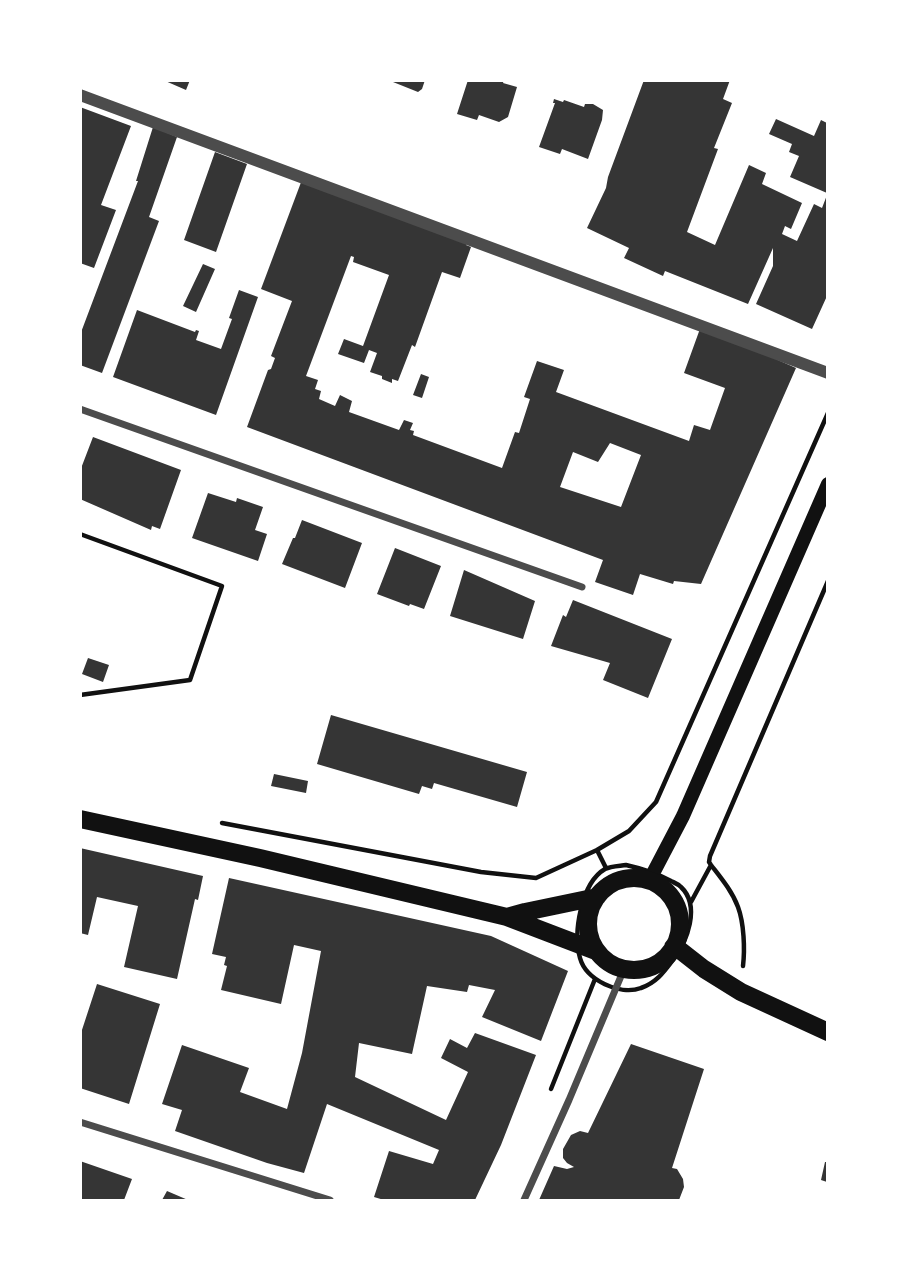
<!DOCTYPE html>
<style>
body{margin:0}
#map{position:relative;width:908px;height:1281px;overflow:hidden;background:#fff;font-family:"Public Sans",sans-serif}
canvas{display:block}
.frame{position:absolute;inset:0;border:82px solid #fff;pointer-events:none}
</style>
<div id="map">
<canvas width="908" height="1281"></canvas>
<div class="frame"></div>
</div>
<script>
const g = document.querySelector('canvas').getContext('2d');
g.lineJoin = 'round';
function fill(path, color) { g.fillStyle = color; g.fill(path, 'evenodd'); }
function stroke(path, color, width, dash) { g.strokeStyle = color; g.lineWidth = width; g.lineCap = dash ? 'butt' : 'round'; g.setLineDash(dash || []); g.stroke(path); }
fill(new Path2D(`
 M163,80h27l-4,10z
 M388,80h37l-3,9 -4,3z
 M468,80h36l-1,3 14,4 -9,30 -9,5 -20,-7 -2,5 -20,-6z
 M644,80h86l-7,19 9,4 -18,45 4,1 -31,83 28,13 34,-80 17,8 -4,11 40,19 -11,26 -6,-3 -3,8 15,7 17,-37 8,4 5,-13v101l-15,33 -56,-25 17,-38v-18l-25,56 -83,-33 -2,5 -39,-18 5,-10 -42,-20 19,-40 2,-11z
 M554,99l9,3 1,-2 20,7 1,-3h8l10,6 -1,10 -14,39 -26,-10 -2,5 -21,-7 16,-44h-2z
 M80,107l51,19 -30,79 15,5 -22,58 -14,-5z
 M776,119l38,17 7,-16 6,3v70l-37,-16 9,-21 -10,-4 3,-8 -23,-10z
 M153,127l24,10 -28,80 10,4 -57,152 -22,-8v-30l58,-154h-2z
 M215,152l32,12 -31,88 -32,-12z
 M303,177l165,62 -2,6 5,2 -11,31 -18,-6 -27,75 -3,-2 -14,36 -6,-2v4l-10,-4v-3l-12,-4 7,-19 -8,-3 -5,13 -26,-9 6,-15 19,7 26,-71 -36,-13 1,-5 -3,-1 -45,120 12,4 -3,9 6,2 -2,8 16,7 5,-11 12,6 -3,11 50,18 5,-10 9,3 -3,7 4,1 -1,4 89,33 13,-36 4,1 11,-34 -6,-2 13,-36 27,9 -8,22 133,49 5,-16 16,5 15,-42 -41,-15 17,-47 95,42 -95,216 -27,-3 -1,3 -33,-10 -7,21 -38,-13 8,-22 -356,-133 21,-57 3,-1 4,-11 -4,-2 21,-55 -31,-12zM610,443l31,12 -20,52 -61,-20 13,-35 25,10z
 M203,264l12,5 -19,43 -13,-6z
 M239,290l19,7 -42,118 -103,-38 24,-67 58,22 1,-2 3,1 -3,9 25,9 11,-30 -3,-1z
 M421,374l8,3 -7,21 -9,-3z
 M93,437l88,33 -21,59 -8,-3 -1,4 -71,-31v-28z
 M208,493l28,9 1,-4 26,9 -8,23 12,4 -9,27 -66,-23z
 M302,520l60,23 -17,45 -63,-24 11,-26h2z
 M395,548l46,18 -17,43 -14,-5 -1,2 -32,-12z
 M464,570l71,31 -12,38 -73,-23z
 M573,600l99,39 -24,59 -45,-18 7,-17 -59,-17 12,-31 3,2z
 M88,658l21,7 -6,17 -21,-8z
 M331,715l196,57 -10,35 -83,-24 -2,6 -10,-3 -3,8 -102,-30z
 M274,774l34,7 -2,12 -35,-7z
 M80,848l123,28 -5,24 -3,-1 -18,80 -53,-12 14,-61 -41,-9 -9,38 -8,-2z
 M229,878l262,58 77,35 -27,70 -59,-24 13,-27 -26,-5 -2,7 -40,-6 -15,68 -53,-11 -4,34 91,43 22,-48 -27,-14 9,-19 17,9 8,-15 61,22 -35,90 -26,55h-91l-10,-3 15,-46 44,13 6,-14 -112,-46 -23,69 -37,-10 -92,-32 7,-21 -20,-6 20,-59 67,23 -9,24 47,17 15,-56 19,-102 -27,-6 -13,59 -60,-14 6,-24 -3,-1 2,-8 -14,-3z
 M97,984l63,20 -31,100 -49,-16v-52z
 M631,1044l73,25 -32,99 5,1 6,10 1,8 -5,13h-140l15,-34 13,3 7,-2 -7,-4 -4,-5v-9l8,-14 9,-4 8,2z
 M80,1161l52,18 -8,21h-44z
 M825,1162h2v20l-6,-2z
 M167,1191l21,9h-26z`), '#353535');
stroke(new Path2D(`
 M80,534l142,52 -32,94 -110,15
 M222,823l259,49 55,6 61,-28 9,18
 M597,850l32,-19 27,-29 172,-389
 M626,865c18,4 30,8 45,16 4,2 7,3 10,6 20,19 6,55 -8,73 -9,12 -17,23 -32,28 -21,8 -55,-8 -61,-30 -7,-25 1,-75 25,-89 6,-3 15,-3 21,-4z
 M691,902l20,-37
 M743,966c2,-17 1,-43 -5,-59 -6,-16 -17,-29 -27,-42l-2,-3 1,-6 118,-275
 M551,1089l44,-110`), '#111', 4.5);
stroke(new Path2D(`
 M80,409l502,178
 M80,1122l250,78
 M524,1200l45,-100 55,-131`), '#4c4c4c', 7);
stroke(new Path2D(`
 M80,95l748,278`), '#4c4c4c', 12);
stroke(new Path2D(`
 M649,881l34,-65 145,-332`), '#111', 14);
stroke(new Path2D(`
 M80,819l180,39 247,59 89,34
 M588 924a46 46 0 1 1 92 0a46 46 0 1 1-92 0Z
 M507,917l18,-5 72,-15
 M673,947l8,4 23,18 37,23 87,40`), '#111', 18);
</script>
